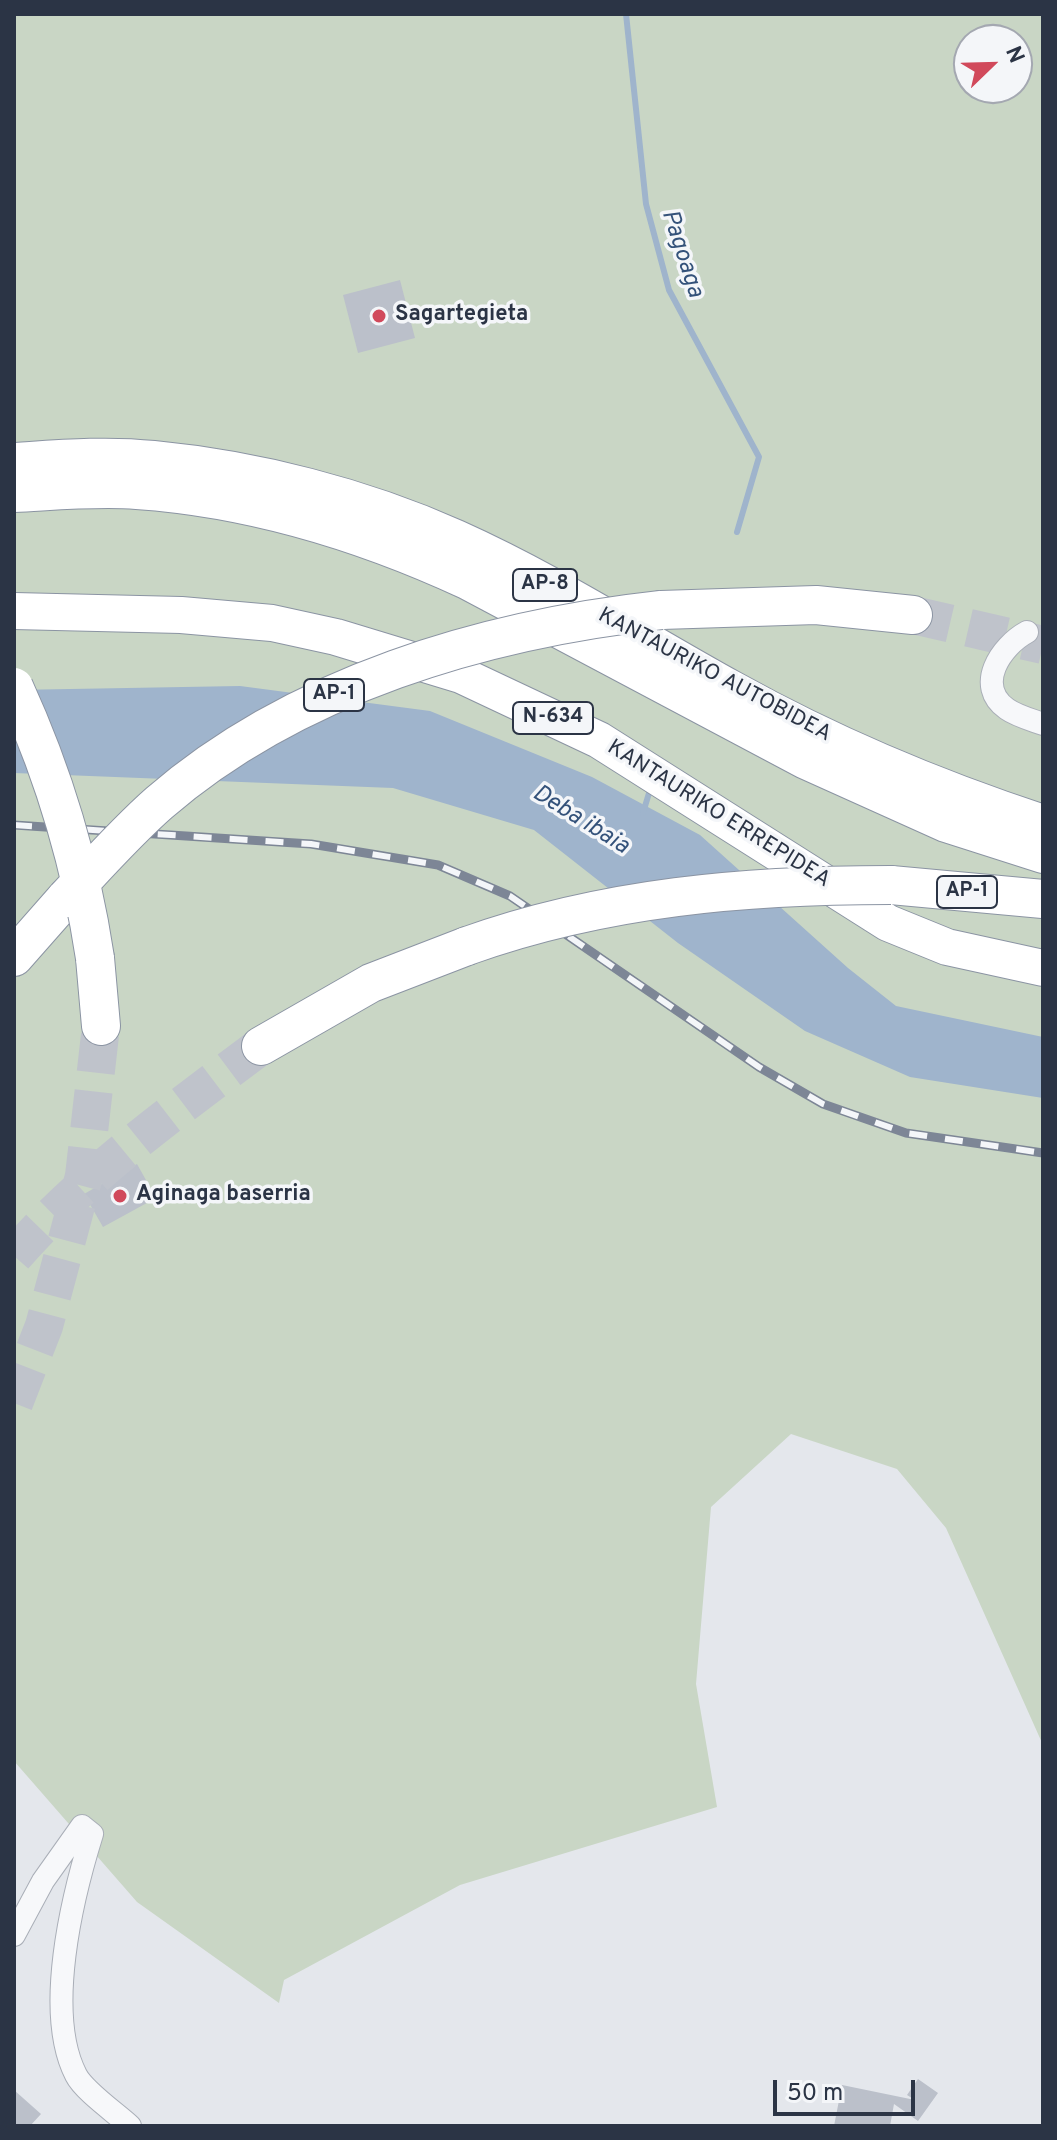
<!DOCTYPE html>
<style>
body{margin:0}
#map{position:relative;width:1057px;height:2140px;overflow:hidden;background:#e4e7ec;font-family:Overpass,sans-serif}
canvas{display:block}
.frame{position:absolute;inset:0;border:16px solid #2b3445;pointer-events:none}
.north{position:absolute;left:953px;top:24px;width:80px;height:80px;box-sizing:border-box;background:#f4f6f9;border:2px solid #a4a8b1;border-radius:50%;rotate:67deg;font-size:22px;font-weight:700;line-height:32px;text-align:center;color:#2b3445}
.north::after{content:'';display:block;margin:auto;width:28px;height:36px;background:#d1495b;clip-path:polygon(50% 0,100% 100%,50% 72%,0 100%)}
.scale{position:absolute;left:773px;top:2080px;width:142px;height:36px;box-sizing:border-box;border:4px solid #2b3445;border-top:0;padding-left:10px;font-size:24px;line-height:28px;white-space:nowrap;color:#2b3445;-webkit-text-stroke:6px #f4f6f9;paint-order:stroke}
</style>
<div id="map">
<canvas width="1057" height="2140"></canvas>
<div class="frame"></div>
<div class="north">N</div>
<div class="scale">50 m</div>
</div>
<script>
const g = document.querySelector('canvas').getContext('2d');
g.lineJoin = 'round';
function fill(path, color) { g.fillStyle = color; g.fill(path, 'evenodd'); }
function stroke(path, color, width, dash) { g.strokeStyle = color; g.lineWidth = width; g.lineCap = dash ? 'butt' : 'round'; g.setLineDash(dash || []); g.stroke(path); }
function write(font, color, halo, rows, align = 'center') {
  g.font = font + ' Overpass,sans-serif'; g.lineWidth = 7; g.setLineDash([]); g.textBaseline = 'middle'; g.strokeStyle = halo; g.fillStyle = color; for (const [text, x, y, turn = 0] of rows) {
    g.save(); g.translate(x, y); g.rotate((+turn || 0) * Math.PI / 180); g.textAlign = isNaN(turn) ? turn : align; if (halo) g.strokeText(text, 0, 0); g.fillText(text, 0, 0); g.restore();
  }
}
fill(new Path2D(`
 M14,14h1029v1731l-97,-217 -49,-59 -106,-35 -80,73 -15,177 21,123 -257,78 -176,95 -5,23 -142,-101 -123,-141zM969,40h48v48h-48z`), '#c9d6c5');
fill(new Path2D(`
 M240,686l190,25 162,66 108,58 148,133 48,38 147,31v61l-133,-21 -105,-46 -127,-88 -144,-113 -141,-42 -379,-15v-83z`), '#9fb4cc');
stroke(new Path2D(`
 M626,14l20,190 23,86 90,167 -22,75
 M643,813l6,-20`), '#9fb4cc', 6);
fill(new Path2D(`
 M400,280l15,58 -57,15 -15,-58z
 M137,1164l19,34 -53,29 -19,-33z
 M918,2079l20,14 -20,28 -24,-17 -4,22h-56l8,-41 73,15 -8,-5z
 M14,2090l27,24 -11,12h-16z`), '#bbc0ca');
stroke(new Path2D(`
 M913,615l130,30
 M14,1256c72,-82 160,-145 247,-210
 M14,1403l30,-77 40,-150 17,-150`), '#bfc3cb', 38, [38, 19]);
const minor = new Path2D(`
 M1027,632c-26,14 -53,54 -20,77 10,7 25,11 36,15
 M14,1935l29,-54 39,-55 10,8c-20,64 -48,179 -16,241 8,16 40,38 54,51`);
const trunk = new Path2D(`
 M14,611l167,4 91,8 64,14 125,38 138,65 289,183 59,24 96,21`);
const motorway = new Path2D(`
 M14,462c46,-3 93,-7 139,-2 103,10 209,37 303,79 96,43 185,101 276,151 99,55 204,99 311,134
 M14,493c41,-2 82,-6 123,-3 115,8 226,42 330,90l339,180 140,63 97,31
 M661,610l155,-5 97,10
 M891,885l152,14
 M14,957l52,-59
 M95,958l6,68
 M261,1046l110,-63 96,-37`);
stroke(minor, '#a9aeb7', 24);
stroke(trunk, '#8b94a3', 38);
stroke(motorway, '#8b94a3', 40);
stroke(minor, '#f7f8fa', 22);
stroke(trunk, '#fff', 36);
stroke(motorway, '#fff', 38);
const rail = new Path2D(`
 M14,825l297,19 127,21 72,31 249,171 64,37 83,29 137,20`);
stroke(rail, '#7d8696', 9);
stroke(rail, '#f4f6f9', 6, [18]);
const motorwayBridge = new Path2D(`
 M14,687c39,85 67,178 81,271
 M66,898c30,-32 60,-66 93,-95 136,-118 327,-174 502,-193
 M467,946c137,-49 280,-61 424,-61`);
stroke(motorwayBridge, '#8b94a3', 40, []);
stroke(motorwayBridge, '#fff', 38);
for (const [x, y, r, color] of [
 [379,316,8,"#d1495b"],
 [120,1196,8,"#d1495b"]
]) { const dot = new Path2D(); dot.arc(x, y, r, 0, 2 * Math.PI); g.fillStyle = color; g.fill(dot); stroke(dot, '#f4f6f9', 3); }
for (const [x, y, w] of [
 [545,585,64],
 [334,695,60],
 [553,718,80],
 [967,892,60]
]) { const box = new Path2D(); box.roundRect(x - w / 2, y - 16, w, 32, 6); g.fillStyle = '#f4f6f9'; g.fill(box); stroke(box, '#2b3445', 2); }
write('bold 20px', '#2b3445', null, [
 ["AP-8",545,585],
 ["AP-1",334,695],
 ["N-634",553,718],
 ["AP-1",967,892]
]);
write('bold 22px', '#2b3445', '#f4f6f9', [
 ["Sagartegieta",395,316],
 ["Aginaga baserria",136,1196]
], 'left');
write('22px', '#2b3445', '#f4f6f9', [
 ["KANTAURIKO AUTOBIDEA",714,676,28],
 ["KANTAURIKO ERREPIDEA",718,815,32]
]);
write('italic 24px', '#34527a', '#f4f6f9', [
 ["Pagoaga",681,254,72],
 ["Deba ibaia",580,821,32]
]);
</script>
